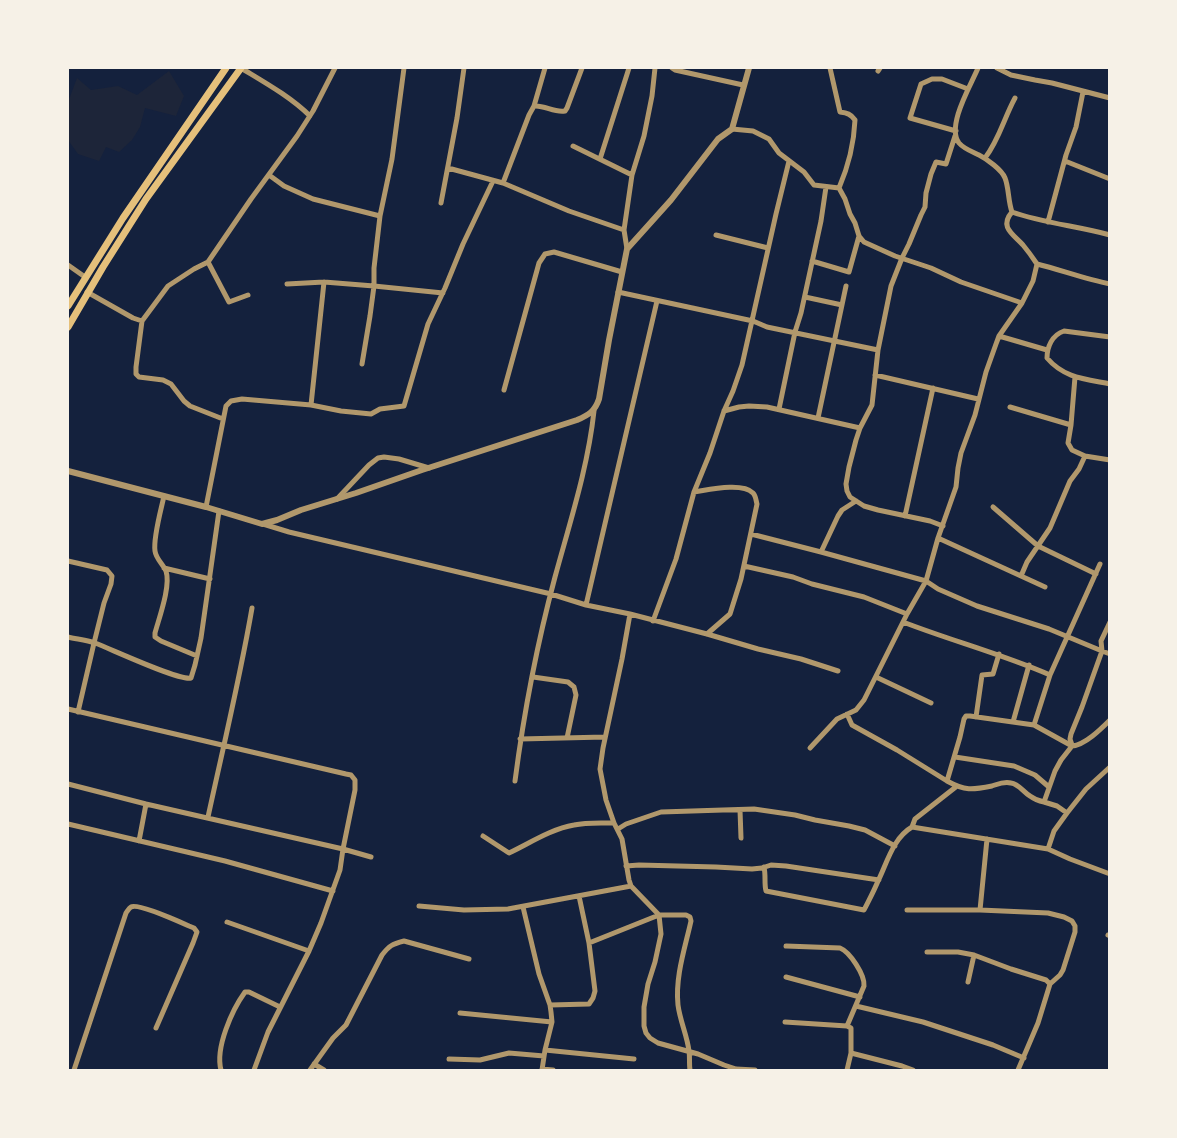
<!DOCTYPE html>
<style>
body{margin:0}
#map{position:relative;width:1177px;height:1138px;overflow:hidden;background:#14213d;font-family:Quicksand,sans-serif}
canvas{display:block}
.frame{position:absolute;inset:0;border:69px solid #f6f1e7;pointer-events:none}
</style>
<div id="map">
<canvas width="1177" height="1138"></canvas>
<div class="frame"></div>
</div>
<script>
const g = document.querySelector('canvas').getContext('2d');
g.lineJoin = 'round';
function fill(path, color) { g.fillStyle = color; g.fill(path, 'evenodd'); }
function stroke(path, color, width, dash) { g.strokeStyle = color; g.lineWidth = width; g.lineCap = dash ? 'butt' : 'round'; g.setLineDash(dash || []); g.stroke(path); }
fill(new Path2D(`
 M169,71l15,25 -8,20 -31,-8 -5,19 -8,13 -13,12 -13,-5 -7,14 -21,-7 -10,-14v-38l9,-24 14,12 27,-4 19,9z`), '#1d2539');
stroke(new Path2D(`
 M241,68c23,14 50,29 69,48
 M672,68l3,2 68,15
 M830,68l10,44c7,1 11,2 15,8 -1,23 -7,47 -16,68l6,11 5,15 5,9 4,13 5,6 31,14 36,12 30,14 61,21
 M997,68l14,7 24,5 17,3 58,15
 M878,71l2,-3
 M534,106l11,-38
 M732,129l21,2 16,8 10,14 25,19 10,13 25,3
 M956,131l-46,-13 11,-34 11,-5h10l26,10
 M573,146l59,29
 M985,158c14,-18 19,-40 30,-60
 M600,159l29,-91
 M1065,161l45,18
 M448,168l55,15 66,28 55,19
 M269,175l15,11 29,13 67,17
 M503,183l26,-68 5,-9c11,-1 20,7 31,5l2,-3 15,-40
 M441,203l16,-85 7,-50
 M1012,212c31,11 65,14 98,23
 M1048,222l18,-67 10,-28 7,-35
 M716,235l52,13
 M627,249l-3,-19 8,-55 12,-39 8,-40 3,-28
 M812,261l37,11 10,-36
 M208,262l21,40 19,-7
 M1037,264c24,6 48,15 73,20
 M68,265l17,12
 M287,284l37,-2 50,4 69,7
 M87,292l46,26 9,3 26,-35 26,-17 14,-7 43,-63 46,-63 16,-25 22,-43
 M618,292l135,29 14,6 111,23
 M805,297l37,8
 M142,321l-6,46v7l3,3 24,3 8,4 13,17 6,5 33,13
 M999,336l48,14
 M1110,337l-46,-6c-12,4 -17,16 -17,27 17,20 38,21 63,26
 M362,364l8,-48 4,-30v-18l6,-52 12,-57 12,-91
 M875,375l103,24
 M1075,377l-4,48 -3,18 4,7 13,6 25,4
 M504,390l35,-127 6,-9 9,-2 68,20
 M311,405l13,-123
 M1010,407l61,18
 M779,409l16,-77 6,-19 20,-92 5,-34
 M724,411l15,-4 10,-1 18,1 93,21
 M818,418l28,-132
 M694,492c14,-2 48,-10 59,1 3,3 3,8 4,11l-16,75 -11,35 -23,20
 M164,496c-3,14 -11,42 -9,55 1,8 8,13 11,20 5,15 -7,47 -11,62v4l6,4 36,15
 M337,499l32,-34 9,-7 6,-1 15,2 30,9
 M206,507l20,-101 5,-5 11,-2 69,6 30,6 30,3 9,-5 24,-3 24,-82 17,-36 18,-44 30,-63
 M993,507l45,39 58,28
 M905,516l28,-128
 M263,524l26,8 262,62 35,11 44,9 77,20 51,15 43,10 37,12
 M943,526l-13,-5 -52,-11 -14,-4 -14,-9 -3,-6 -1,-7 3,-17 7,-27 4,-12 12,-23 6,-55 13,-64 11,-28 7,-14 12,-29 4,-8 1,-14 5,-19 5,-12 10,2 9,-28
 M751,534l70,18 105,29 12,8 39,17 72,23 53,22 -1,-10 9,-19
 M938,538l107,49
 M821,552l17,-36 4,-6 14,-9
 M68,561l39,9 5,6 -1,8 -7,19 -10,40 -16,69
 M744,566l49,11 19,7 52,13 43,17
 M164,568l46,11
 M1021,576l6,-14 23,-34 20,-47 9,-12 6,-13
 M586,605l71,-304
 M630,614l-8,45 -19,89 -3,21 6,31 8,23 8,16 7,41 2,6 28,29 2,19 -6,28 -7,22 -4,23v19l2,7 4,5 8,5 40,11 26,11 12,4 19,1
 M653,621l23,-62 18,-67 16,-39 14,-42 9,-20 9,-26 34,-151 13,-53
 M903,622c49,19 99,32 147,53l50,-111
 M68,637c8,2 18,3 27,6 16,6 84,38 96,35l4,-13 6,-27 18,-127
 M1050,675l-16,50 38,21c13,-1 29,-17 38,-26
 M533,677l35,5 6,5 2,8 -9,43
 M876,677l55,26
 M68,709l278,65 5,1 4,5v10l-12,59 -3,21 -19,53 -12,28 -41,81 -14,38
 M847,714l5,11 45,25 50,31 13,-44 4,-18 2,-3h4l64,9
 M976,717l6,-42 11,-1 6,-20
 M1013,722l16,-57
 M520,739l85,-2
 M1072,745l-2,-6 1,-5 11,-27 20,-56 8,3
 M810,748l27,-29 19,-9 8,-10 43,-86 19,-33 12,-43 18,-51 2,-19 3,-15 14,-38 11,-43 10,-28 3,-8 23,-33 11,-22 4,-17c-4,-6 -9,-13 -14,-19 -10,-11 -24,-18 -11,-33 -4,-11 -3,-24 -7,-34 -3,-8 -18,-19 -26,-23 -6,-3 -15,-6 -20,-12 -13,-17 12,-58 19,-75
 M955,757l59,9 21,9 14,12
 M515,781c9,-69 22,-137 40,-204 15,-55 33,-110 39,-166
 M947,781c18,10 25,9 45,5 6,-2 12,-5 19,-3 8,1 12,9 19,13 4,3 9,5 14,6
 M68,784l78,20 197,45 28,8
 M740,810l1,28
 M1067,813l-10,-7 -13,-4 11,-31 6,-11 11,-14
 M208,817c15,-69 32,-139 44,-209
 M68,824l157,37 108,30
 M912,827l3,-8 42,-33
 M618,829l8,-5 35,-12 93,-3 41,6 20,5 34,6 16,4 30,16
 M483,836l26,17c21,-10 42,-24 65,-28 13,-3 27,-2 40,-2
 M987,839l-7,71 68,3 16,4 8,4 3,5v6l-12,38 -3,5 -10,9
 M139,841l7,-37
 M1048,849l6,-18 13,-18 19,-24 24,-22
 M626,866l13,-1 77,2 36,2 10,-1 9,-3 15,1 93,14
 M764,867c2,9 0,16 2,24l98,19c5,-10 10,-19 14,-29 9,-18 15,-43 34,-54l136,22 22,10 40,15
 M419,906l45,4 44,-1 123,-23
 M523,907l16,67 11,31 1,7 1,10 -7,28 -3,20
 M907,910h73
 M227,922l82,29
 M1108,935l2,1
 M589,943l70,-28h27l4,2 1,4c-6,27 -16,56 -13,84 2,16 9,30 11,46 1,6 0,13 1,19
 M786,946l54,2c10,4 25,27 24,38l-17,40
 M927,952h31l16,3 37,14 35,11 4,4 -12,39 -20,47
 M786,977l74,20
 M968,982l6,-27
 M550,1005l39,-1 4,-6 2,-7 -6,-48 -10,-47
 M856,1006l67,16 70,23 31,13
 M460,1013l92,9
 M785,1022l62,4 4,2v25l51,13 11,4
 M545,1050l89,9
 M449,1059l31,1 29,-7 35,3
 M314,1064l10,6
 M542,1069l11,1
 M74,1070l52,-157c1,-1 3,-5 5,-6 7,-4 49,15 58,19l5,2 3,4 -4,11 -37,85
 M221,1070c-6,-22 11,-60 24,-78h4l31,15
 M310,1070l23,-32 13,-13 36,-70c7,-9 10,-11 22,-14l65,18
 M847,1070l4,-17`), '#b1986c', 5);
stroke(new Path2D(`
 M68,471l138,36 56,17 15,-4 24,-10 55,-17 66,-23 155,-50c12,-5 18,-9 22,-21l10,-59 18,-91 44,-49 47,-61 14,-10 17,-61`), '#b1986c', 6);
stroke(new Path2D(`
 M68,306l55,-88 103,-150
 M68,327l35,-60 43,-68 95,-131`), '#e5c07b', 7);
</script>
